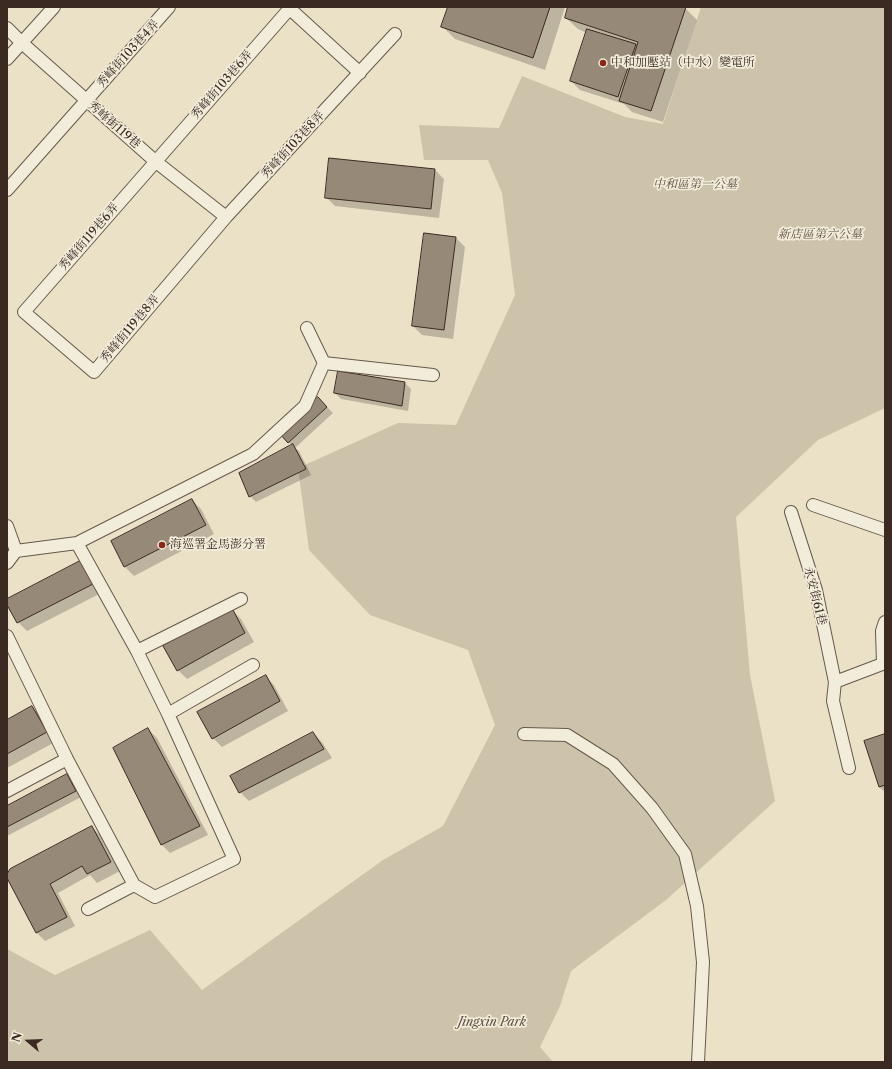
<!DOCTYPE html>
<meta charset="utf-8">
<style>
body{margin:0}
#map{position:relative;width:892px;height:1069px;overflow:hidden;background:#ebe1c6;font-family:"Libre Caslon Text",serif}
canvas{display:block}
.frame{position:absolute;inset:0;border:8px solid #3b2a22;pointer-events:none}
.north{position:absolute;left:8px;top:1021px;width:40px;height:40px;-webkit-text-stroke:3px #f2ecda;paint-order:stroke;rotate:289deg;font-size:11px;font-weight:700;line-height:16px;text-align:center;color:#3b2a22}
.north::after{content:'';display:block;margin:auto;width:14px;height:18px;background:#3b2a22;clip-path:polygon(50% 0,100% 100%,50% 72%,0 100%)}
</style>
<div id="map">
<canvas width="892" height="1069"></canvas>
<div class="frame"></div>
<div class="north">N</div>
</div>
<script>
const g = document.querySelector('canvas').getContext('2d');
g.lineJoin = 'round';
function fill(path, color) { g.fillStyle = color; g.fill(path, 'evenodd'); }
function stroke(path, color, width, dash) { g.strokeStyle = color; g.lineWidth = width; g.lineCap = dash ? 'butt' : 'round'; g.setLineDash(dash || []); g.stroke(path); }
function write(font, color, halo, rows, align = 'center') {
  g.font = font + ' "Libre Caslon Text","Noto Serif TC",serif'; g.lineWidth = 3.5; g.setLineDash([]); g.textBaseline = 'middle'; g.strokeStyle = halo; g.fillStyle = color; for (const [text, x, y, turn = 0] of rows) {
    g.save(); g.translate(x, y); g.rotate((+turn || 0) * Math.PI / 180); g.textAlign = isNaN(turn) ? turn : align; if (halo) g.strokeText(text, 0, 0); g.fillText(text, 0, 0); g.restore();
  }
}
fill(new Path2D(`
 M701,7h184v401l-67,32 -82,77 14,158 25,126 -109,99 -95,71 -11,35 -20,41 13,15h-546v-113l48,26 95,-45 52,60 181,-130 60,-34 52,-101 -27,-75 -98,-35 -61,-65 -11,-82 100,-45 58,2 59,-130 -13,-102 -14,-33h-64l-5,-35 80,3 23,-52 103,41 38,7z`), '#cdc2aa');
fill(new Path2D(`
 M449,7h116l-20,63 -90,-31 -12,-12z
 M569,7h112l4,1 12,12 -34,102 -31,-10 -8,-8 -44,-14 -9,-9 16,-48 -9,-4 -12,-11z
 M435,170l9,9 -5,39 -104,-12 -9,-9z
 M456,238l9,9 -12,92 -31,-4 -9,-9z
 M405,383l6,6 -3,22 -67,-12 -6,-6z
 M318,398l15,15 -38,35 4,3 12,24 -55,27 -6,-6 42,-50 -11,-13z
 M192,500l9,9 13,25 -80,42 -9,-9 -13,-25z
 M91,570l12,22 -76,39 -9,-9 -11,-19v-2z
 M232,610l9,9 13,23 -67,37 -9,-9z
 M265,676l9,9 14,26 -66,36 -9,-9z
 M32,707l9,9 14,26 -48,26v-47z
 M148,729l9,9 51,97 -38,18 -9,-9z
 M313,733l9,9 10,16 -83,43 -9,-9z
 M885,735v57l-6,-5z
 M67,775l6,6 8,16 -74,39v-29z
 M92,827l9,9 19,35 -23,12 -7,-8 -32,18 17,33 -30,15 -9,-9 -29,-56z`), '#0003');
const building = new Path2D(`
 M448,7h102l-17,51 -92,-31z
 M568,7h118l-35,104 -32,-10 19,-59 -73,-24z
 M587,29l49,15 -18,53 -48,-16z
 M329,158l106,11 -4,40 -106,-11z
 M424,233l32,4 -12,93 -32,-4z
 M338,371l67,11 -3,24 -68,-13z
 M318,397l9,10 -39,36 -9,-10z
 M293,444l13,25 -57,28 -10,-24z
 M192,499l14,26 -82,42 -13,-26z
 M82,560l13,23 -78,40 -10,-18v-6z
 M232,608l13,25 -68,38 -14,-25z
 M266,675l14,26 -68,38 -15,-27z
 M32,706l15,26 -40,22v-34z
 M148,728l52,98 -39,19 -48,-97z
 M313,732l11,17 -85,44 -9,-17z
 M885,734v51l-6,2 -15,-46z
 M67,774l9,17 -69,36v-21z
 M92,826l19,36 -24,12 -5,-8 -32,18 17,33 -31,16 -29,-55v-4l3,-5z`);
fill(building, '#978977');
stroke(building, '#3b2a22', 1);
const lane = new Path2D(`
 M288,7l72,66
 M291,7l-267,305 70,60 132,-155 169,-183
 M7,28l15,15 133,118 71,56
 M7,59l47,-52
 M7,190l162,-183
 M307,328l17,35
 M813,505l72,25
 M791,512l25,78 19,92 -2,19 16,67
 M7,526l9,25 61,-8 176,-89 52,-48 19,-43 109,12
 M7,563l9,-12
 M7,636l60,123 67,126 21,12 79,-38 -66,-145 -31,-63 -60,-108
 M137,651l104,-52
 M883,663l-1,-32 3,-9
 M835,682l50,-19
 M168,714l85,-49
 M524,734l43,1 46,29 39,44 33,46 12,52 6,56 -5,100
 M7,791l60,-32
 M88,909l46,-24`);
stroke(lane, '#67584b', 14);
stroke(lane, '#f2ecda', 12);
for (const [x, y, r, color] of [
 [603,63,4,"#8f2418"],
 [162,545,4,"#8f2418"]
]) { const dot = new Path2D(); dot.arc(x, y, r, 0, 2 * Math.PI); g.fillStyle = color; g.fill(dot); stroke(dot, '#f2ecda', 1.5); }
write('12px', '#3b2a22', '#f2ecda', [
 ["秀峰街103巷4弄",128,54,-48],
 ["秀峰街103巷6弄",222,85,-49],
 ["秀峰街119巷",114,125,41],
 ["秀峰街103巷8弄",293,145,-47],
 ["秀峰街119巷6弄",89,237,-49],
 ["秀峰街119巷8弄",130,329,-50],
 ["永安街61巷",815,596,76]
]);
write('12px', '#3b2a22', '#f2ecda', [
 ["中和加壓站（中水）變電所",611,63],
 ["海巡署金馬澎分署",170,545]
], 'left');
write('italic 12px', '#605044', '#f2ecda', [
 ["中和區第一公墓",695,185],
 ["新店區第六公墓",820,235],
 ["Jingxin Park",492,1023]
]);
</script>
